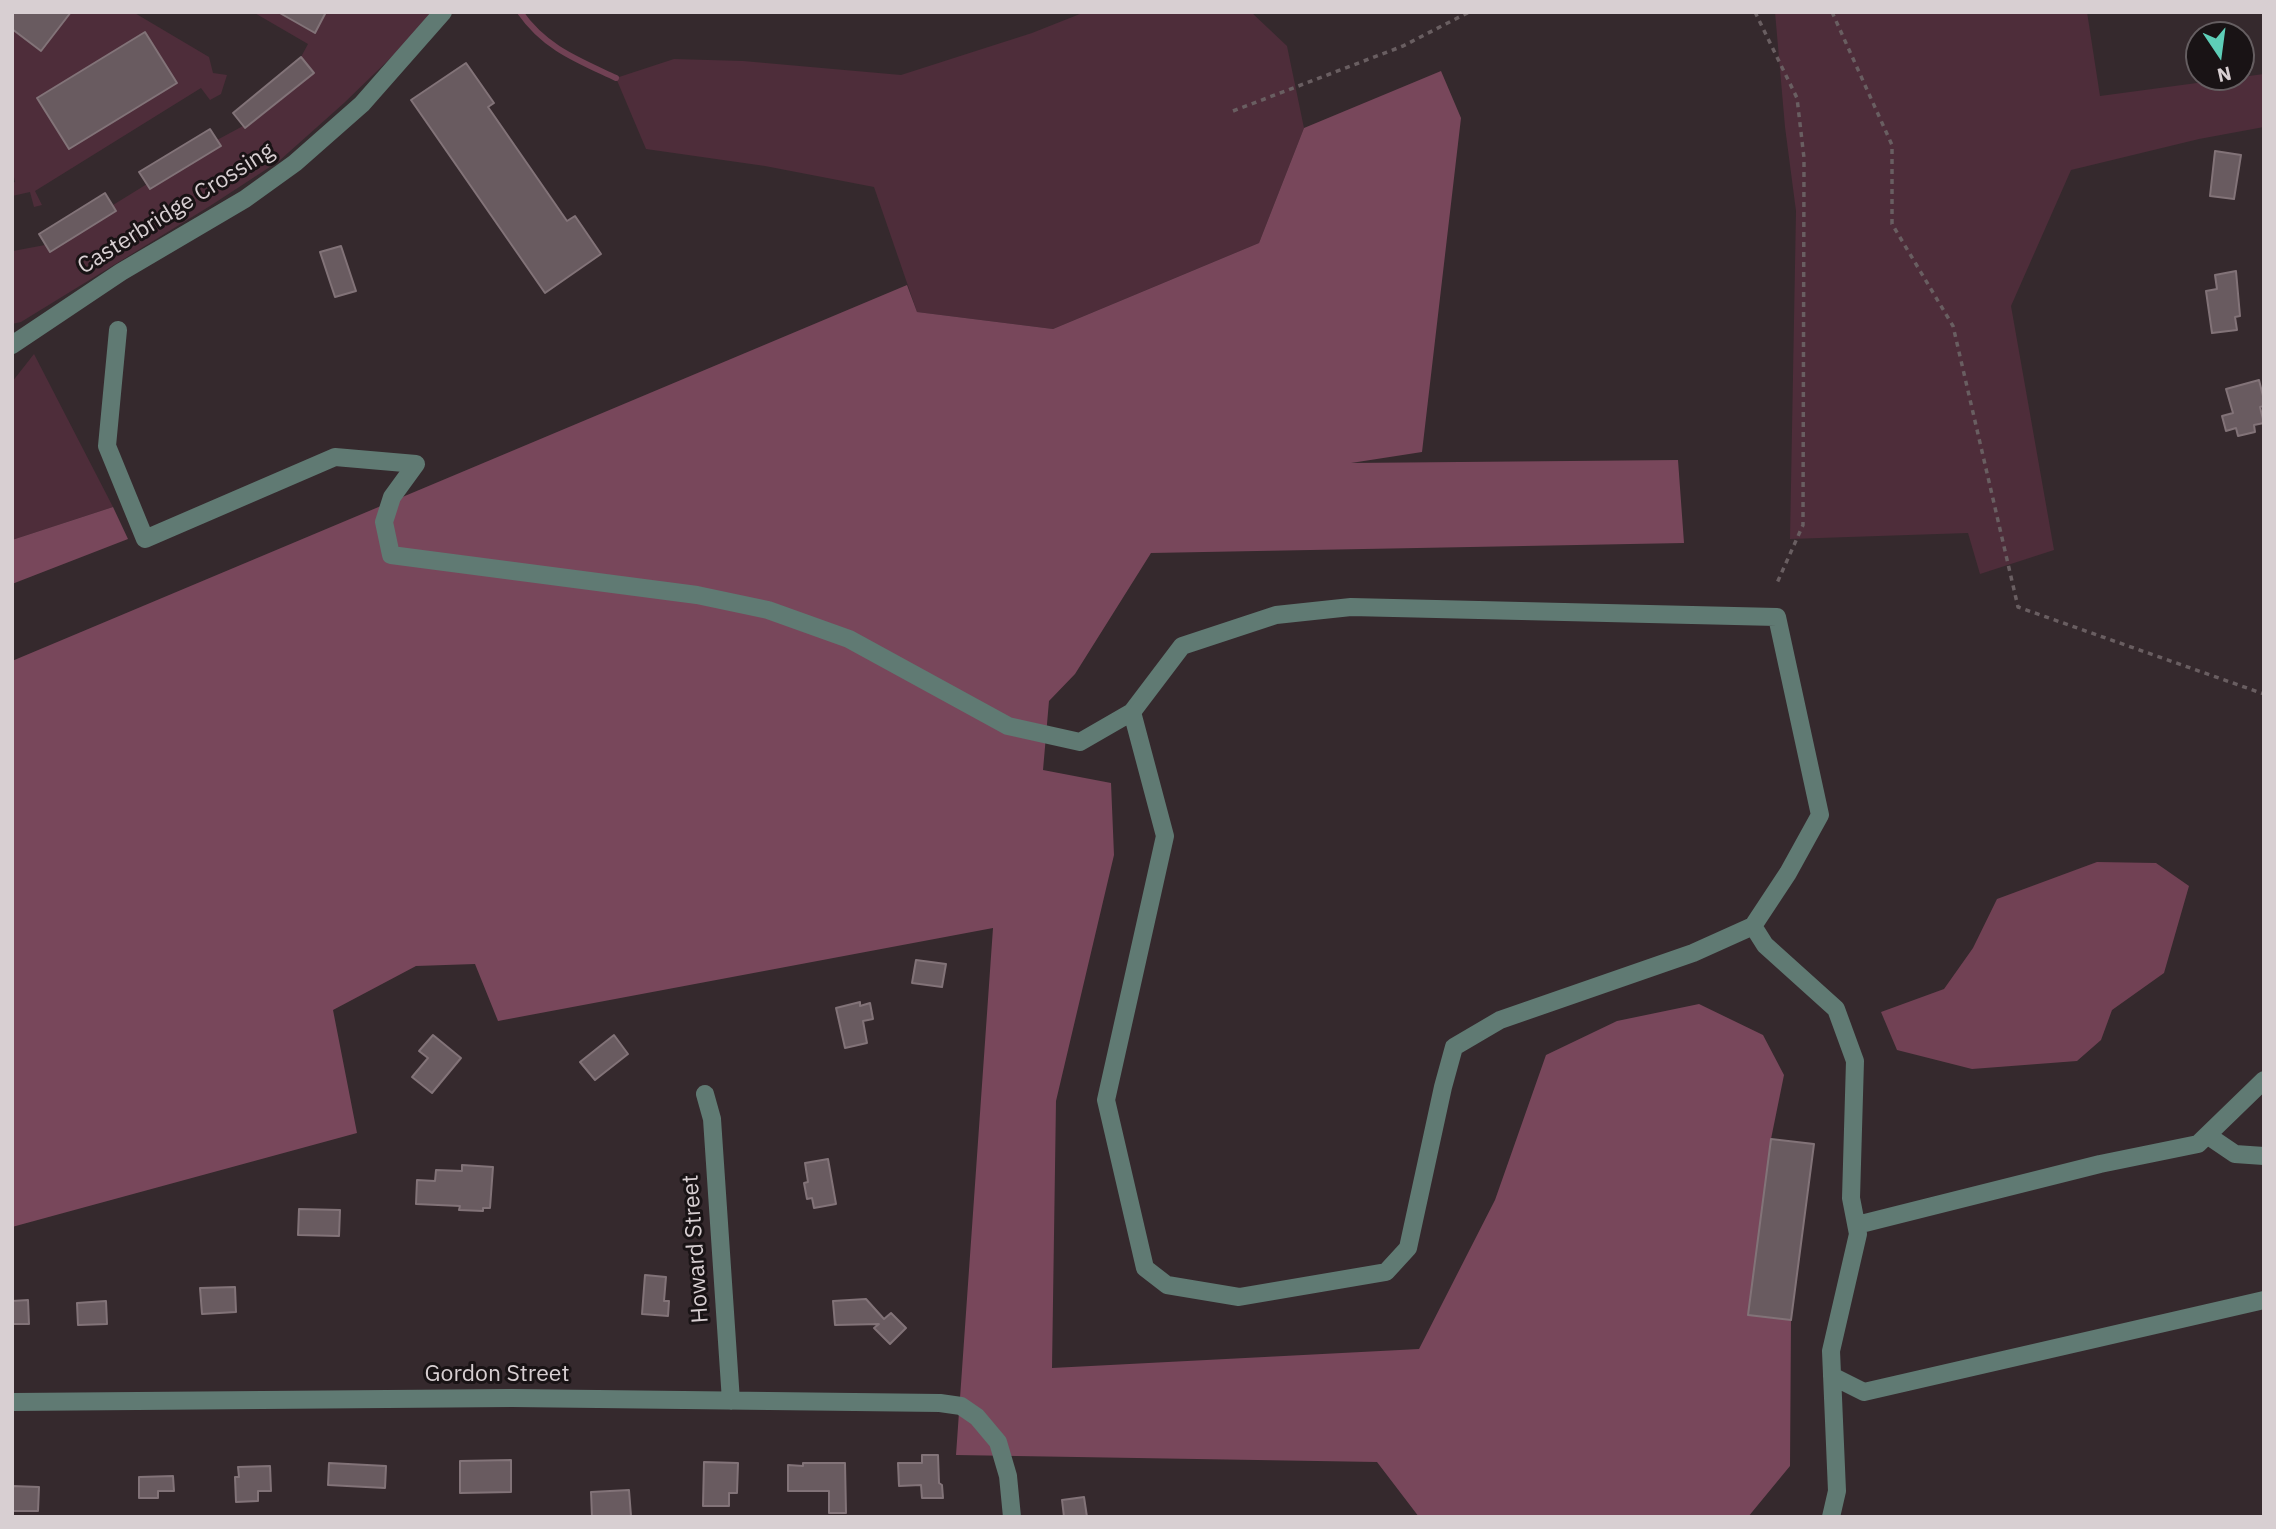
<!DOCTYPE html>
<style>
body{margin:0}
#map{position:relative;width:2276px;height:1529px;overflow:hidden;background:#35292d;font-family:"IBM Plex Sans",sans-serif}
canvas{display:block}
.frame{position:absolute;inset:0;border:14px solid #d8cfd2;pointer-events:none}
.north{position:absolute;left:2185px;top:21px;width:70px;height:70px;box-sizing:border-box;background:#191315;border:2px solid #655e61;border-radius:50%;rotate:167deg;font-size:19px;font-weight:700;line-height:28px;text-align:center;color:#d8cfd2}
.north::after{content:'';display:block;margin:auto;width:24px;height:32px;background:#5eceb8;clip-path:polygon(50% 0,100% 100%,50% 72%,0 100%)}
</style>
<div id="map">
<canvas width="2276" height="1529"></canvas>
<div class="frame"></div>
<div class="north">N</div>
</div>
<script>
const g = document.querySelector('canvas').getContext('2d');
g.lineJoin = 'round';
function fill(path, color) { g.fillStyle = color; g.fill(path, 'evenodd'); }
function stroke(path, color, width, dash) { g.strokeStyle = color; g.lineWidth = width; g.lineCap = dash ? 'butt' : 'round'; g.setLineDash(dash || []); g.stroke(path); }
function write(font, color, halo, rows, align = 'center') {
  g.font = font + ' "IBM Plex Sans",sans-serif'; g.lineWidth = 6; g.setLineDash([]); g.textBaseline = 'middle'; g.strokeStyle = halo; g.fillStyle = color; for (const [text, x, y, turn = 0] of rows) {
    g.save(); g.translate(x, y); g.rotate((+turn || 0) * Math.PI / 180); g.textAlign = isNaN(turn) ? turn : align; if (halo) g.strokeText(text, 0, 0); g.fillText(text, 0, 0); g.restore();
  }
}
fill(new Path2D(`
 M71,12h62l76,45 4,16 14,2 -6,19 -11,6 -9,-12 -166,103 7,14 -8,2 -4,-15 -18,4v-13l3,-1 -3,-15v-138l29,22zM145,32l32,51 -108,66 -31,-51z
 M253,12h25l37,21 11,-21h112l-94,91 -65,58 -69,45 -189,116 -9,2 1,-73 32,-6 5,7 66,-41 -3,-6 34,-21 3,5 70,-43 -3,-6 26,-14 3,2 68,-55 -13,-16 7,-13z
 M1085,12h166l36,34 17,82 -45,115 -206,86 -136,-17 -43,-125 -109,-21 -119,-17 -30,-71 58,-19 69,2 158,14 131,-42z
 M1775,12h312l13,84 164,-22v53l-65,12 -128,31 -60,136 43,244 -74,24 -12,-41 -178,6 6,-328 -11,-84z
 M34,354l79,153 -101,33v-158z`), '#4e2d3a');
fill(new Path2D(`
 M1441,71l20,47 -39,334 -71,11 327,-3 6,83 -533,10 -76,121 -26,27 -6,69 68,13 3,72 -58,246 -4,267 367,-19 76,-149 51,-145 71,-34 82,-17 64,31 21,40 -13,64 -23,175 43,6 -1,146 -42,51h-329l-42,-55 -421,-7 37,-527 -495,93 -23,-57 -59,2 -83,44 24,123 -345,94v-566l895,-376 10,27 136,17 206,-86 45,-115z
 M113,507l15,32 -116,45v-44z`), '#78475b');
fill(new Path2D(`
 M2097,862l59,1 33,23 -25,87 -52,37 -11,30 -24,21 -105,8 -75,-19 -16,-38 63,-23 29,-41 24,-49z`), '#714154');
stroke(new Path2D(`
 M520,12c25,36 58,48 96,66`), '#714154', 6);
const building = new Path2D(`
 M12,12h59l-30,39 -29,-22z
 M278,12h48l-11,21z
 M145,32l32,51 -108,66 -32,-51z
 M301,57l13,16 -69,55 -12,-15z
 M466,63l28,40 -6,4 79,114 8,-5 26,38 -56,39 -134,-193z
 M210,129l11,17 -71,43 -11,-17z
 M2215,151l26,4 -7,44 -24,-3z
 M105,193l11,18 -66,41 -11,-18z
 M341,246l15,45 -21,6 -15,-45z
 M2236,271l4,45 -5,1 2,13 -25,3 -6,-42 11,-2 -2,-14z
 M2259,380l5,20v6l-4,1 4,16 -10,2 1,7 -17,4 -2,-8 -10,3 -4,-15 11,-3 -7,-24z
 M916,960l30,4 -4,23 -30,-4z
 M860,1002v4l10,-3 3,16 -10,2 4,22 -22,5 -9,-40z
 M433,1035l28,23 -29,35 -20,-16 16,-19 -9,-7z
 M614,1035l14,19 -33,26 -15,-18z
 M1771,1139l43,5 -23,176 -43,-5z
 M828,1159l8,45 -22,4 -2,-10 -5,1 -3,-16 4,-1 -3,-19z
 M462,1165l31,2 -3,41h-7v3l-24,-1 1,-4 -44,-2 1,-24 18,1 1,-11 26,1z
 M299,1209l41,1 -1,26 -41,-1z
 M645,1275l21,2 -2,24h5l-1,15 -26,-2z
 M235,1287l1,25 -34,2 -2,-26z
 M866,1299l18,20 7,-6 15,15 -16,16 -16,-16 5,-4 -44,1 -2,-24z
 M28,1300l1,24h-17v-23z
 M106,1301l1,23 -29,1 -1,-22z
 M922,1455h16l1,28 3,2 1,13h-21l-1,-13 -22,1 -1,-23h24z
 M511,1460v32l-51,1v-32z
 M704,1462l34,1 -1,30h-8v13h-26z
 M329,1463l57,3 -1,22 -57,-3z
 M803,1463h42l1,50h-17v-22h-41v-26l15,1z
 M270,1466l1,25h-13v10l-22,1 -1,-25h4l-1,-10z
 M173,1476l1,15h-16v7h-19v-21z
 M12,1486l27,1 -1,24h-26z
 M629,1490l2,26 -39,1 -1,-25z
 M1084,1497l3,20h-23l-2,-17z`);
fill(building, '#695b60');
stroke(building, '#827378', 2);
stroke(new Path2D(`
 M1755,12l42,86 7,60 -1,367 -26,58
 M1832,12l60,133v79l61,102 65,281 246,87
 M1233,111l170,-65 66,-34`), '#695e61', 3.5, [5, 5]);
stroke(new Path2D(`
 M118,330l-11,116 38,93 190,-82 81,7 -24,33 -8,25 7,33 306,40 71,15 81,29 159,87 72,16 52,-30 50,-66 94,-31 75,-8 426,10 43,198 -32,58 -35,53 -60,27 -193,67 -46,27 -11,40 -35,161 -22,24 -147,25 -72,-12 -22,-17 -39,-168 59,-264 -33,-124
 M12,345l109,-73 124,-73 50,-36 67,-59 81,-92
 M1753,926l12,19 71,64 19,52 -4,137 7,36 -27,117 6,140 -6,26
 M705,1094l7,25 19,282
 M2207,1135l28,19 29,2
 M1857,1225l243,-61 98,-20 66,-64
 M1832,1376l32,16 400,-92
 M12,1402l500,-4 428,5 21,3 16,11 21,25 10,34 4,41`), '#607a73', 18);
write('23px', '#d8cfd2', '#191315', [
 ["Casterbridge Crossing",176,209,-32],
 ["Howard Street",696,1249,-94],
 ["Gordon Street",497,1374]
]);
</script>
